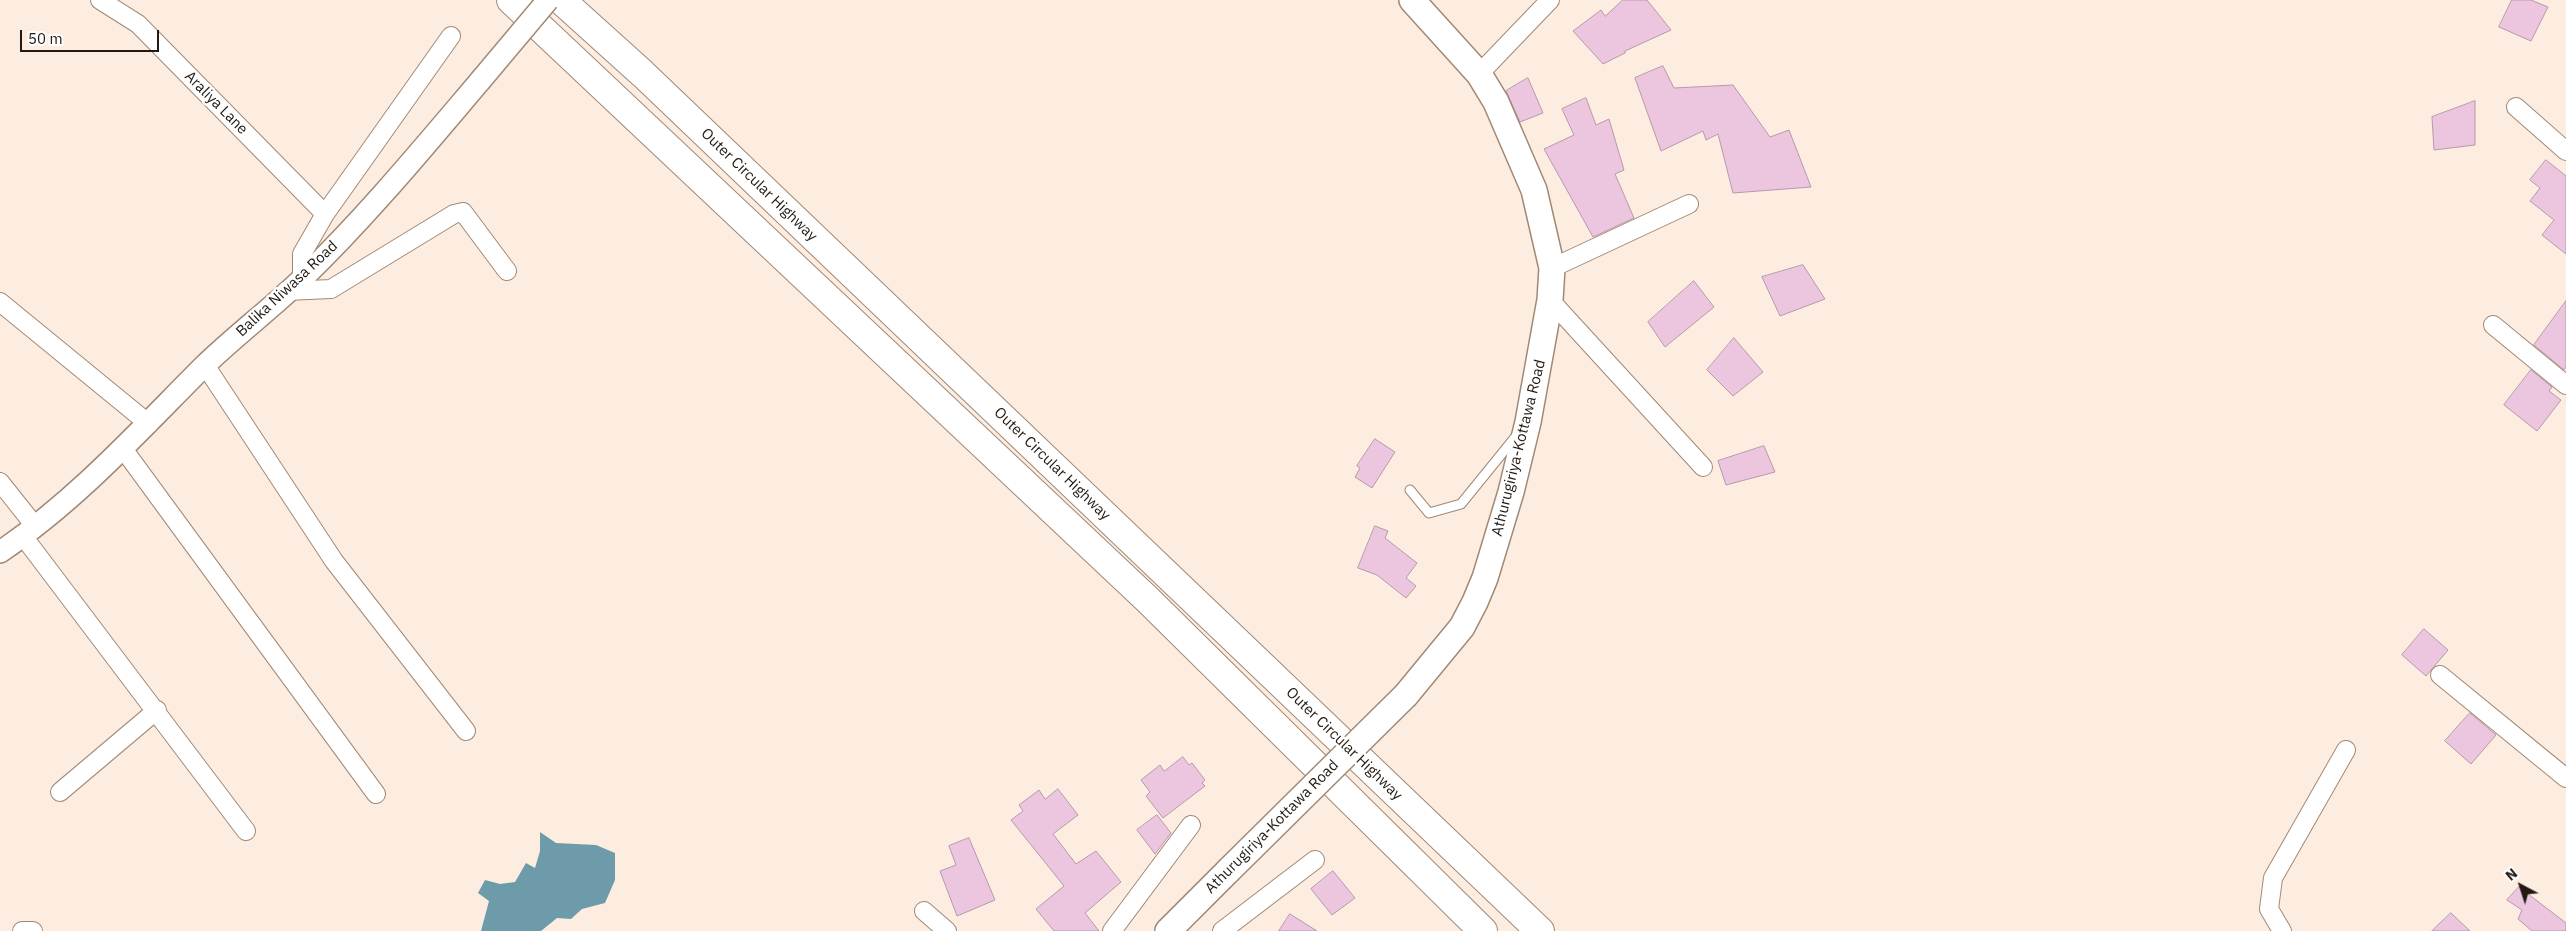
<!DOCTYPE html>
<style>
body{margin:0}
#map{position:relative;width:2566px;height:931px;overflow:hidden;background:#fdede0;font-family:"IBM Plex Sans",sans-serif}
canvas{display:block}
.north{position:absolute;left:2496px;top:861px;width:50px;height:50px;-webkit-text-stroke:4px #fefefe;paint-order:stroke;rotate:320deg;font-size:14px;font-weight:700;line-height:20px;text-align:center;color:#221911}
.north::after{content:'';display:block;margin:auto;width:18px;height:22px;background:#221911;clip-path:polygon(50% 0,100% 100%,50% 72%,0 100%)}
.scale{position:absolute;left:20px;top:30px;width:139px;height:22px;box-sizing:border-box;border:2px solid #221911;border-top:0;padding-left:6px;font-size:15px;line-height:18px;white-space:nowrap;color:#221911;-webkit-text-stroke:4px #fefefe;paint-order:stroke}
</style>
<div id="map">
<canvas width="2566" height="931"></canvas>
<div class="north">N</div>
<div class="scale">50 m</div>
</div>
<script>
const g = document.querySelector('canvas').getContext('2d');
g.lineJoin = 'round';
function fill(path, color) { g.fillStyle = color; g.fill(path, 'evenodd'); }
function stroke(path, color, width, dash) { g.strokeStyle = color; g.lineWidth = width; g.lineCap = dash ? 'butt' : 'round'; g.setLineDash(dash || []); g.stroke(path); }
function write(font, color, halo, rows, align = 'center') {
  g.font = font + ' "IBM Plex Sans",sans-serif'; g.lineWidth = 5; g.setLineDash([]); g.textBaseline = 'middle'; g.strokeStyle = halo; g.fillStyle = color; for (const [text, x, y, turn = 0] of rows) {
    g.save(); g.translate(x, y); g.rotate((+turn || 0) * Math.PI / 180); g.textAlign = isNaN(turn) ? turn : align; if (halo) g.strokeText(text, 0, 0); g.fillText(text, 0, 0); g.restore();
  }
}
fill(new Path2D(`
 M540,832l16,11 40,2 19,8v27l-10,23 -23,6 -11,10 -14,-1 -16,13h-60l8,-30 -11,-8 7,-13 15,4 15,-2 11,-19 9,5 5,-17z`), '#6d9baa');
const building = new Path2D(`
 M1623,0h24l24,30 -46,21v2l-22,11 -30,-33 28,-21 4,6z
 M2512,0h19l17,7 -17,34 -32,-14z
 M1663,66l11,22 59,-3 37,52 19,-7 22,57 -78,6 -15,-59 -12,6 -3,-9 -42,20 -26,-73z
 M1528,78l15,35 -23,9 -14,-31z
 M1586,98l10,27 13,-6 15,51 -9,4 19,44 -41,19 -49,-88 30,-14 -12,-26z
 M2475,101v44l-41,5 -2,-33z
 M2546,160l20,16v78l-24,-19 12,-15 -24,-19 10,-13 -10,-8z
 M1803,265l22,34 -45,17 -18,-39z
 M1694,281l20,26 -49,40 -17,-25z
 M2566,301v66l-2,3 -30,-25z
 M1734,338l29,34 -30,24 -26,-26z
 M2531,370l21,17 -3,4 12,9 -24,31 -33,-26z
 M1375,439l20,13 -23,36 -17,-11 5,-9 -3,-2z
 M1764,446l11,26 -49,13 -8,-24z
 M1375,526l13,5 -3,7 32,25 -11,15 10,8 -10,12 -29,-23 -19,-7z
 M2424,629l24,21 -22,26 -24,-21z
 M2470,713l26,22 -25,29 -26,-23z
 M1183,757l6,8 3,-2 13,17 -3,3 3,3 -42,32 -17,-22 4,-4 -9,-12 19,-15 4,6z
 M1058,789l20,26 -25,19 23,30 20,-13 25,31 -36,31 14,18h-45l-18,-22 28,-23 -53,-66 12,-9 -4,-6 20,-15 6,9z
 M1157,815l14,18 -16,21 -18,-24z
 M969,838l26,62 -38,16 -17,-45 16,-6 -7,-19z
 M1333,871l22,27 -23,17 -21,-26z
 M2519,887l47,36v8h-34l-14,-12 4,-9 -15,-10z
 M2451,913l19,18h-38z
 M1290,914l27,17h-38z`);
fill(building, '#ecc5de');
stroke(building, '#b599aa', 1);
const service = new Path2D(`
 M1410,490l19,23 32,-9 56,-69`);
const minor = new Path2D(`
 M100,0l38,24 187,190
 M1479,74l71,-74
 M2516,107l50,44
 M1552,268l137,-64
 M302,279v-25l23,-40 126,-178
 M286,291l45,-2 123,-75 9,-2 44,59
 M1550,300l153,167
 M0,302l149,122
 M2493,325l73,60
 M205,365l129,196 132,170
 M124,450l252,344
 M0,482l35,44
 M23,536l223,295
 M2440,675l126,103
 M60,792l97,-82
 M924,911l23,20
 M22,931h11
 M1112,931l79,-106
 M1222,931l93,-71
 M2282,931l-13,-22 4,-31 73,-128`);
const tertiary = new Path2D(`
 M0,552c77,-52 139,-121 204,-186 32,-31 68,-58 99,-88 64,-62 120,-130 177,-197`);
const secondary = new Path2D(`
 M1406,695l56,-68 13,-25 10,-24 26,-86 17,-70 22,-122 2,-32 -18,-78 -38,-88 -17,-28 -67,-74
 M1168,931l60,-60`);
const motorway = new Path2D(`
 M511,0l637,600 335,331
 M561,0l82,74 897,857`);
stroke(service, '#a18975', 11);
stroke(minor, '#a18975', 20);
stroke(tertiary, '#a18975', 24);
stroke(secondary, '#a18975', 28);
stroke(motorway, '#a18975', 30);
stroke(service, '#fff', 9);
stroke(minor, '#fff', 18);
stroke(tertiary, '#fff', 21);
stroke(secondary, '#fff', 25);
stroke(motorway, '#fff', 28);
const tertiaryBridge = new Path2D(`
 M480,81l68,-81`);
const secondaryBridge = new Path2D(`
 M1228,871l178,-176`);
stroke(tertiaryBridge, '#a18975', 24, []);
stroke(secondaryBridge, '#a18975', 28, []);
stroke(tertiaryBridge, '#fff', 21);
stroke(secondaryBridge, '#fff', 25);
write('15px', '#221911', '#fefefe', [
 ["Araliya Lane",216,103,45],
 ["Outer Circular Highway",759,185,44],
 ["Balika Niwasa Road",287,289,-43],
 ["Athurugiriya-Kottawa Road",1519,448,-76],
 ["Outer Circular Highway",1052,464,44],
 ["Outer Circular Highway",1344,744,44],
 ["Athurugiriya-Kottawa Road",1272,827,-45]
]);
</script>
